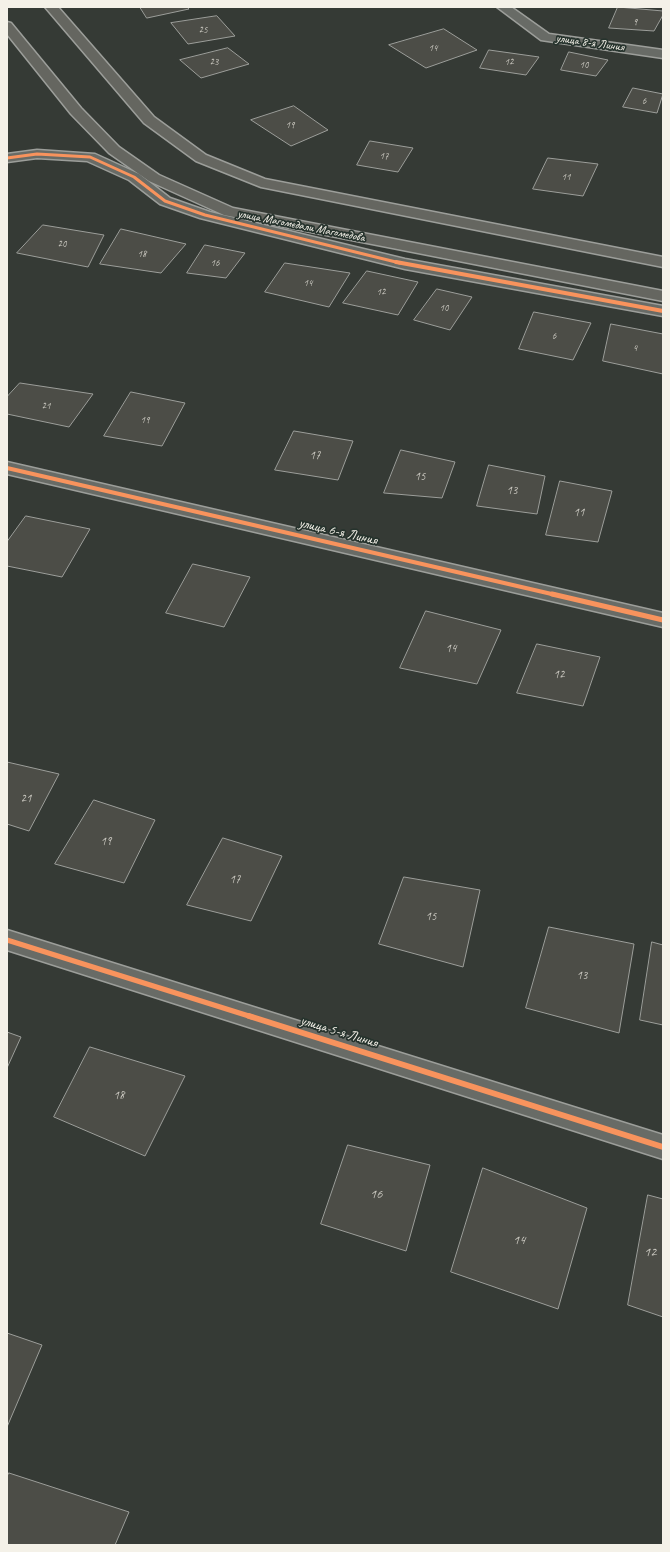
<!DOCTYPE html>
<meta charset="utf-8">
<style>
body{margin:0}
#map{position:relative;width:670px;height:1552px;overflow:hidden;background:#353a35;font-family:Caveat,sans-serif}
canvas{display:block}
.frame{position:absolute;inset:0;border:8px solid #f4f1e8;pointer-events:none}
</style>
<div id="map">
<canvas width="670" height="1552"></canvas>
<div class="frame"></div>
</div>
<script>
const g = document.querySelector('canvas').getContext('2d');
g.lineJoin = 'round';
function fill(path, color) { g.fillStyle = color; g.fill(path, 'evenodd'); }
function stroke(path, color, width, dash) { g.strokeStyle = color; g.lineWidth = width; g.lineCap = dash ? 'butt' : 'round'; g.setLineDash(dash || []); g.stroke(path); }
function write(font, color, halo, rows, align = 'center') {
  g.font = font + ' Caveat,sans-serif'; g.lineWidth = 3.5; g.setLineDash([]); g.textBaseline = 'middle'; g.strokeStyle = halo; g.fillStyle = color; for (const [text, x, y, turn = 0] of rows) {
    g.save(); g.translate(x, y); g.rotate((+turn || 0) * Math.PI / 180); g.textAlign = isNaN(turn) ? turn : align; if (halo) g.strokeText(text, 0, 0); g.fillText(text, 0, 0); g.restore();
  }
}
const building = new Path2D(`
 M140,7h47l2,2 -42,9z
 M618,7l45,4v4l-9,16 -45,-3z
 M217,16l18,20 -47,8 -17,-21z
 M444,29l33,21 -51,18 -37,-23z
 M228,48l21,16 -48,14 -21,-18z
 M489,50l50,7 -13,18 -46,-7z
 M569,52l39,8 -12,16 -35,-6z
 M633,88l30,6 -6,19 -34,-6z
 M294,106l34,24 -37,16 -40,-26z
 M370,141l43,7 -15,24 -41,-7z
 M548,158l50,6 -15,32 -50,-7z
 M43,225l61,10 -16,32 -71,-14z
 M121,229l65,15 -25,29 -61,-9z
 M205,245l40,8 -19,25 -39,-5z
 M285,263l65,10 -21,34 -64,-15z
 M367,271l51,11 -20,33 -55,-12z
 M437,289l35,8 -22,33 -36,-10z
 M534,312l57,11 -18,37 -54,-11z
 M611,324l52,10v40l-60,-13z
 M20,383l73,11 -24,33 -62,-13v-17z
 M131,392l54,11 -23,43 -58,-10z
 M294,431l59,10 -15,39 -63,-10z
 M401,450l54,12 -13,36 -58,-5z
 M489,465l56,11 -8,38 -60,-8z
 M560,481l52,10 -14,51 -52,-7z
 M26,516l64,13 -28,48 -55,-11v-24z
 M193,564l57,13 -26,50 -58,-14z
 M426,611l75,19 -24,54 -77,-16z
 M537,644l63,13 -17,49 -66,-13z
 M7,762l52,12 -30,57 -22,-7z
 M94,800l61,20 -31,63 -69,-19z
 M223,838l59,18 -31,65 -64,-16z
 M404,877l76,13 -17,77 -84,-23z
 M549,927l85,17 -15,89 -93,-25z
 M652,942l11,3v80l-23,-5z
 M7,1032l14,5 -14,31z
 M90,1047l95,29 -40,80 -91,-39z
 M348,1145l82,20 -24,86 -85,-27z
 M483,1168l104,40 -29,101 -107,-37z
 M648,1195l15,4v118l-35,-12z
 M7,1333l35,12 -35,82z
 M9,1473l120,39 -14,33h-108v-68z`);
fill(building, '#4c4d47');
stroke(building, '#9c9e9a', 1);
const minor = new Path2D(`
 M497,7h14l38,27 114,16v8l-122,-18z
 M37,150l58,4 44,20 31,24 40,14 195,47 258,47v10l-258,-47 -205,-51 -40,-14 -31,-24 -42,-19 -50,-3 -30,4v-8z
 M7,462l656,151v14l-656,-153z
 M7,930l656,205v24l-656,-209z`);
const major = new Path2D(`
 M45,7h13l96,110 52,38 59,24 398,78v10l-402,-80 -65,-26 -52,-38z
 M7,22l4,1 70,85 38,39 40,28 74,33 430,83v10l-439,-86 -75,-34 -40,-28 -38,-39 -64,-80z`);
stroke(minor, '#9c9e9a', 3);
stroke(major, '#9c9e9a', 3);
fill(minor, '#686b66');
fill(major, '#656660');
stroke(new Path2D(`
 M7,158l30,-4 53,3 44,20 31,24 40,14 195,48`), '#f8935d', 3);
stroke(new Path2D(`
 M396,262l267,49
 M7,468l549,127`), '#f8935d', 4);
stroke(new Path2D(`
 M552,594l111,26
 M7,940l245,77`), '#f8935d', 5);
stroke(new Path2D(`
 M249,1016l414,131`), '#f8935d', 6);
write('10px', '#cac8c0', null, [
 ["9",635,22],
 ["25",203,30],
 ["14",433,48],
 ["23",214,62],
 ["12",509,62],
 ["10",584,65],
 ["6",644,101],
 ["19",290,125],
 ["17",384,156],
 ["11",566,177],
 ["20",62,244],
 ["18",142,254],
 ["16",215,263],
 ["14",308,283],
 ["12",381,292],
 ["10",444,308],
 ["6",554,336],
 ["4",635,348],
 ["21",46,406],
 ["19",145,420]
]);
write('12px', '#f4f1e8', '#26332d', [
 ["улица 8-я Линия",590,43,8],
 ["улица Магомедали Магомедова",301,226,11]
]);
write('12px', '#cac8c0', null, [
 ["17",315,456],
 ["15",420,477],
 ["13",512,491],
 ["11",579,513],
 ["14",451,649],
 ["12",559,675],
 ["21",26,799],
 ["19",106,842],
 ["17",235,880],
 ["15",431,917],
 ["13",582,976],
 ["18",119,1096]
]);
write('14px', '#f4f1e8', '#26332d', [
 ["улица 6-я Линия",338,532,13],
 ["улица 5-я Линия",339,1032,17]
]);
write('14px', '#cac8c0', null, [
 ["16",376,1194],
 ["14",519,1240],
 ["12",650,1252]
]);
</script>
